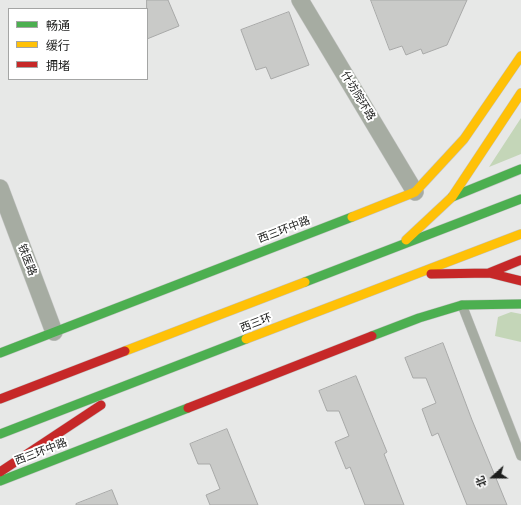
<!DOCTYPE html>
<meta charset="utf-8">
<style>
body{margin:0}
#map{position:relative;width:521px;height:505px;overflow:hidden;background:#e7e8e7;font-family:Figtree,"Noto Sans SC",sans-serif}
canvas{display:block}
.legend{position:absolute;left:8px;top:8px;width:140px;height:72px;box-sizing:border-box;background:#fff;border:1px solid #a4a5a4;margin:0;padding:5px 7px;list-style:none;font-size:12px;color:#1c1d1c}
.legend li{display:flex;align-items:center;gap:8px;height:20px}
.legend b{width:20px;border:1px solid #a4a5a4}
.north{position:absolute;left:473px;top:457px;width:40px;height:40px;-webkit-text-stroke:3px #fff;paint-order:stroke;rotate:249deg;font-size:11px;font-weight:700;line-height:16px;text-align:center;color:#1c1d1c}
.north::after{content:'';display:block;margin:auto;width:14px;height:18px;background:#1c1d1c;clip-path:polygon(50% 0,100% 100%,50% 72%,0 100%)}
</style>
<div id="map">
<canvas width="521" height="505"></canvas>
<ul class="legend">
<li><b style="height:5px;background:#4caf50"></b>畅通</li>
<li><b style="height:5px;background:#ffc107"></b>缓行</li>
<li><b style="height:5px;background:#c62828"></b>拥堵</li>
</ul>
<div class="north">北</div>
</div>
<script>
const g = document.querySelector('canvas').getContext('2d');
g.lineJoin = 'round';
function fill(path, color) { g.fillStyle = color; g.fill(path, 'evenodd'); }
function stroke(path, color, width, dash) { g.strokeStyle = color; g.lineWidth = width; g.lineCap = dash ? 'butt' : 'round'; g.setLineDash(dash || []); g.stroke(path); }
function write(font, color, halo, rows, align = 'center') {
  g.font = font + ' Figtree,"Noto Sans SC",sans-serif'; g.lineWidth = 4; g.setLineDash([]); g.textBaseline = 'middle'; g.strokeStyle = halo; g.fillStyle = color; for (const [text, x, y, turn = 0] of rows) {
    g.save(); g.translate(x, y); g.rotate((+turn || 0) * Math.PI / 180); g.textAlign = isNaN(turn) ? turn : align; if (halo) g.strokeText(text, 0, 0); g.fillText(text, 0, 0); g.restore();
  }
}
fill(new Path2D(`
 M521,118v36l-32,13z
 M511,312l10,2v28l-26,-6 3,-19z`), '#c4d6b8');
const building = new Path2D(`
 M147,0h21l11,26 -32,13z
 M371,0h96l-20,45 -24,9 -2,-5 -15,6 -4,-9 -12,4z
 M289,12l20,53 -38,14 -5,-12 -10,3 -15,-40z
 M443,343l29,77 35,85h-40l-29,-72 -6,3 -10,-27 14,-6 -10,-25h-13l-8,-20z
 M356,376l31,76 -3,2 20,51h-39l-15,-38 -4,2 -11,-27 14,-6 -10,-25h-12l-8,-20z
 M227,429l31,76h-48l-4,-10 14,-6 -10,-25h-12l-8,-20z
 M112,490l6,15h-42v-1z`);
fill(building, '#c9cac8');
stroke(building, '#a8a9a8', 1);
const lane = new Path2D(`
 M462,305l59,151`);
const street = new Path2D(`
 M300,0l115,192
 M0,188l54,144`);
const fast = new Path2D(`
 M452,197l69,-28
 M305,282l216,-83
 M372,336l47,-18 43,-13 59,-1
 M0,353l352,-136
 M0,434l246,-95
 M0,481l188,-73`);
const slow = new Path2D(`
 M352,217l63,-25 49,-53 57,-83
 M406,240l46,-43 69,-104
 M246,339l275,-105
 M125,351l180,-69`);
const jam = new Path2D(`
 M489,273l32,-13
 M431,274l58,-1 32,8
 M0,399l125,-48
 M188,408l184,-72
 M0,472l101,-67`);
stroke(lane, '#c2c3c2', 10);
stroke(street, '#c2c3c2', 18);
stroke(fast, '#c2c3c2', 10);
stroke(slow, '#c2c3c2', 10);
stroke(jam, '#c2c3c2', 10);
stroke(lane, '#a6aca2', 9);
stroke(street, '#a6aca2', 17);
stroke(fast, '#4caf50', 9);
stroke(slow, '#ffc107', 9);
stroke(jam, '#c62828', 9);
write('11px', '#1c1d1c', '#fff', [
 ["什坊院环路",358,96,59],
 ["西三环中路",284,230,-21],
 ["铁医路",27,260,69],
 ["西三环",256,323,-21],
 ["西三环中路",41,452,-21]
]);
</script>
